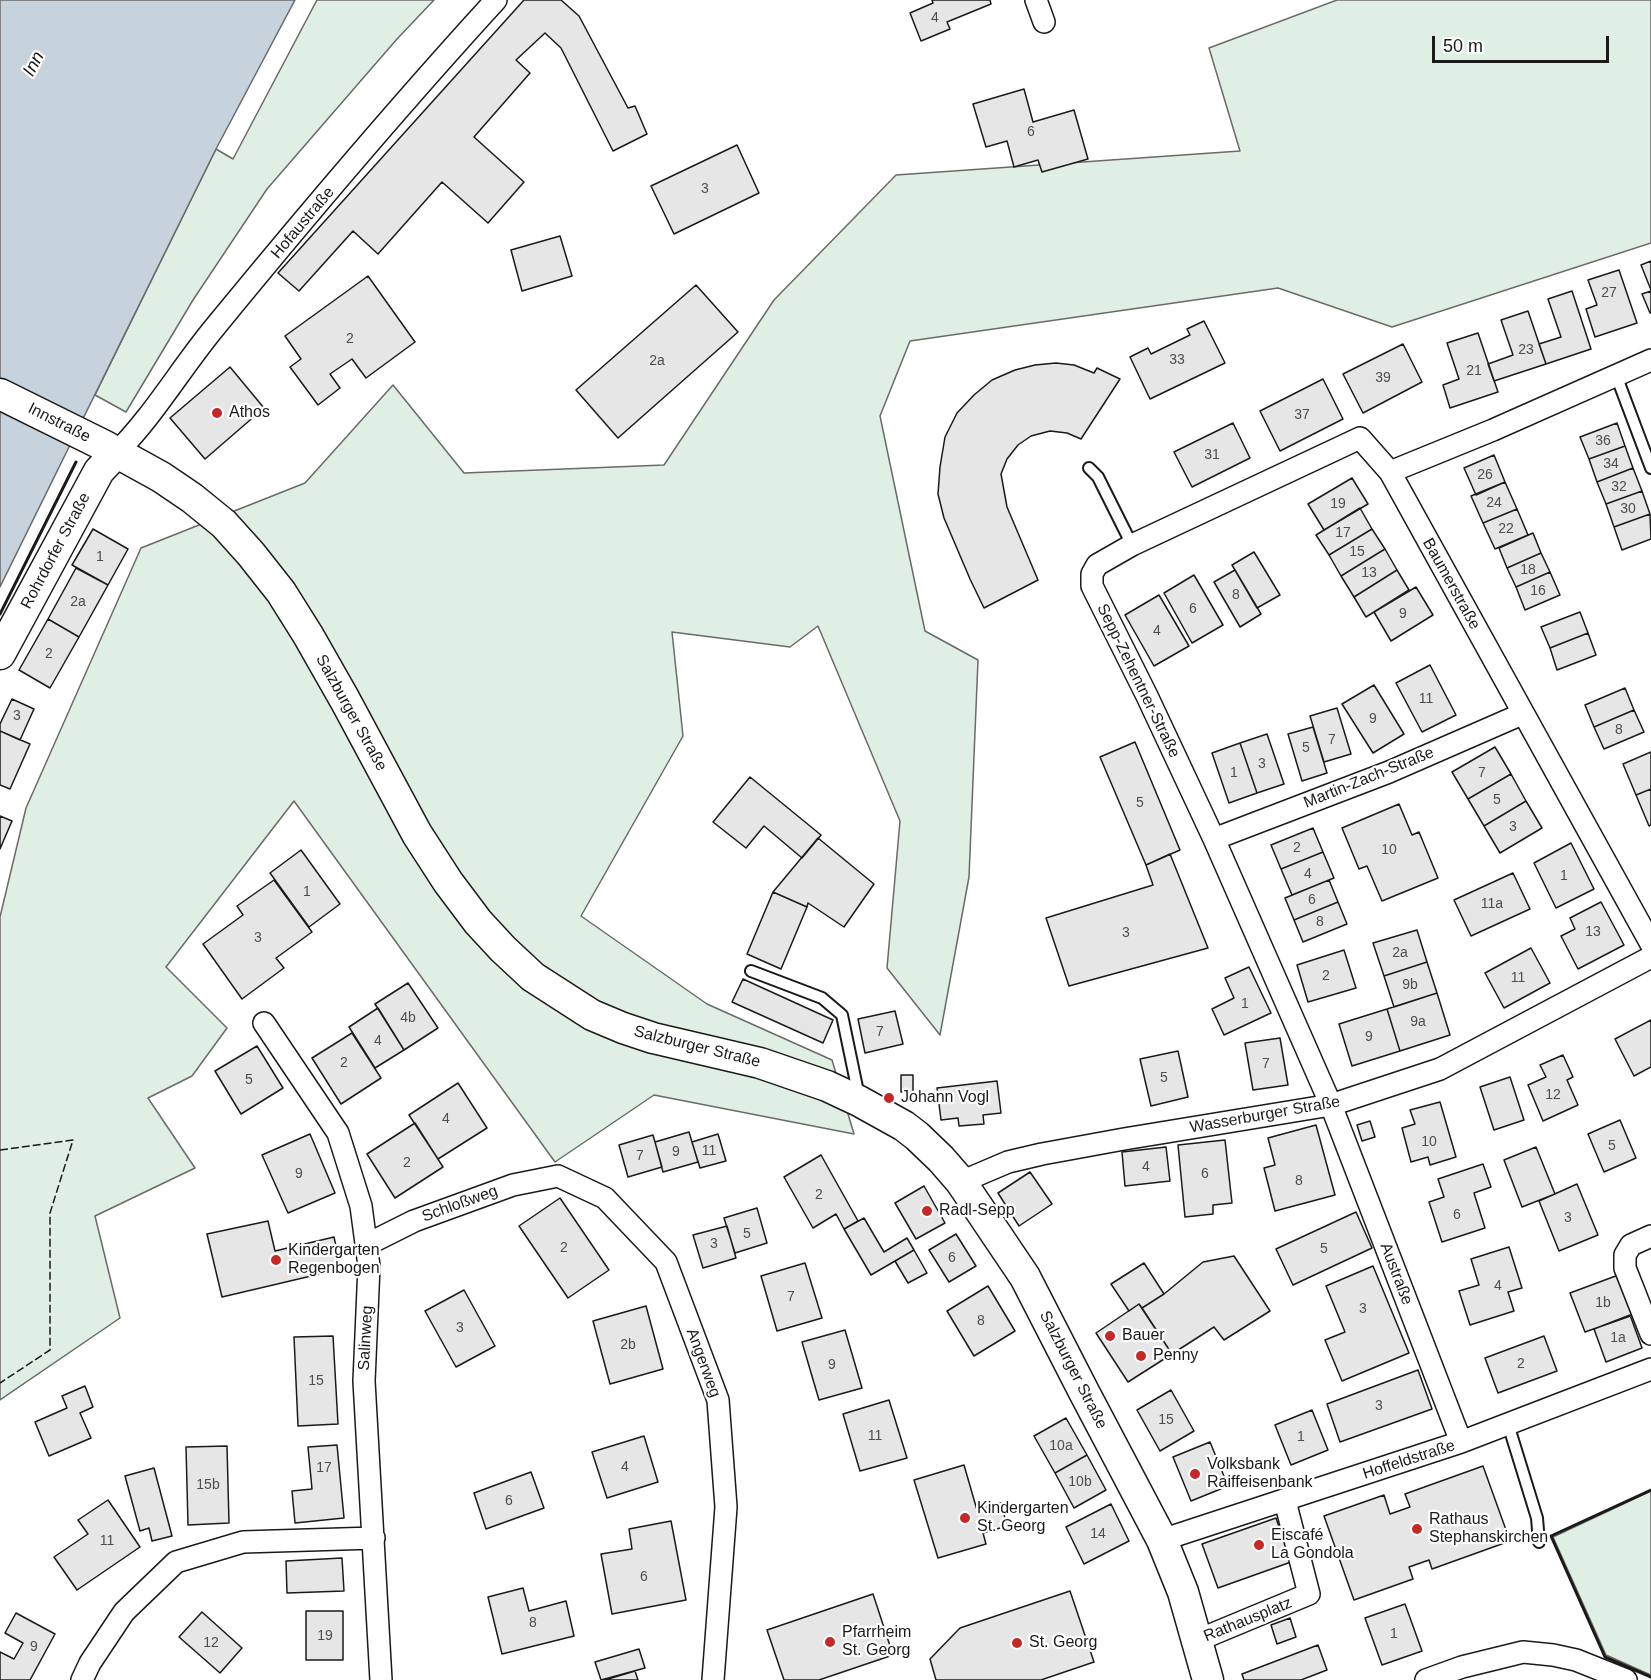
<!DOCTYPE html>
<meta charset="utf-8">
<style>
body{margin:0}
#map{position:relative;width:1651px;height:1680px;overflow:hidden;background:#fff;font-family:Helvetica,sans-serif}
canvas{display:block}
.scale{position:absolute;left:1432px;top:36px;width:177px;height:27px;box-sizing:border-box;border:3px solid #1a1a1a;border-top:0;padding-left:8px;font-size:18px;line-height:21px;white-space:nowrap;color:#1a1a1a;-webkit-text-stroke:4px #fff;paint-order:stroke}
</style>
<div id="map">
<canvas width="1651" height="1680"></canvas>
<div class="scale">50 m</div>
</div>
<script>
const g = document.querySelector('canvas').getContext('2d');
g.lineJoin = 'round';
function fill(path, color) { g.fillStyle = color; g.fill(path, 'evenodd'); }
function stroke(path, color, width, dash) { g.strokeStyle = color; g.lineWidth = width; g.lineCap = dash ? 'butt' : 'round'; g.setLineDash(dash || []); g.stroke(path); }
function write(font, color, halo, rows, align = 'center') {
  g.font = font + ' Helvetica,sans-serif'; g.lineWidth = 4.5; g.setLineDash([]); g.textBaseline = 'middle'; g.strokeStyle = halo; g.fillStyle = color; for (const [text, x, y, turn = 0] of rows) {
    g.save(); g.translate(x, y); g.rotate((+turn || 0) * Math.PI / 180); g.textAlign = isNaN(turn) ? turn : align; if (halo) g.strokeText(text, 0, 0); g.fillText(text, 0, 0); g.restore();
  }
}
const green = new Path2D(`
 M317,0h117l-37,39 -130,150 -74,111 -67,112 -31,-17 121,-246 17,10z
 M1337,0h314v243l-259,84 -114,-39 -368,53 -30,75 45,215 53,29 -9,217 -29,158 -53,-67 13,-147 -82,-195 -28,21 -118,-15 11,104 -102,180 126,88 125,56 22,74 -200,-39 -99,67 -261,-361 -128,166 61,61 -35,48 -44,22 47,70 -100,48 25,102 -120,82v-483l26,-109 115,-260 164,-65 88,-98 71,88 200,-8 110,-165 122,-125 344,-24 -31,-103z
 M1651,1491v184l-45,-20 -53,-118z`);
fill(green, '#e0efe3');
stroke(green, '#6a6a6a', 1.5);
const water = new Path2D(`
 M0,0h295l-79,149 -216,438z`);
fill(water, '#c6d2dc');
stroke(water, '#6a6a6a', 1.5);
const building = new Path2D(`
 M524,0h37l18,16 49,92 7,-2 12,28 -34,17 -52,-103 -16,-15 -29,27 14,13 -56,64 50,45 -36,41 -46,-41 -64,72 -25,-23 -54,60 -21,-18z
 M932,0h58l1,4 -44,18 3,7 -29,12 -11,-28 23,-10z
 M1024,89l9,33 41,-12 14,49 -46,13 -4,-12 -24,7 -7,-26 -21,6 -13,-43z
 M737,145l22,48 -85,41 -23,-48z
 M560,236l12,40 -50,15 -11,-41z
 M1651,261v29l-10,-25z
 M1619,270l18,53 -42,14 -9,-28 11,-4 -9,-25z
 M368,276l47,66 -49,36 -14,-19 -22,15 10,14 -22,17 -28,-38 11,-8 -16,-23z
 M696,285l42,47 -120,106 -42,-48z
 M1572,291l19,58 -45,15 -7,-20 22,-7 -13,-38z
 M1651,291v22h-1l-8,-19z
 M1528,311l18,53 -52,17 -6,-17 25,-9 -12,-35z
 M1204,321l21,42 -75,36 -20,-42 18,-9 3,6 39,-19 -3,-6z
 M1478,333l20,59 -48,16 -7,-23 16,-6 -12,-36z
 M1403,344l19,38 -59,31 -20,-39z
 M1056,363l18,2 20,8 3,-5 23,11 -39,60 -14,-6 -17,-2 -19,5 -13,9 -11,14 -6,15 6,33 31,73 -54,28 -14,-29 -26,-61 -6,-24 2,-27 5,-30 12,-24 17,-18 18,-15 23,-10 20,-5z
 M230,367l34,41 -59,51 -35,-41z
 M1323,379l20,40 -63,32 -20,-40z
 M1233,423l17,35 -58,29 -18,-35z
 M1617,423l8,23 -36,13 -9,-22z
 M1625,446l8,22 -36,14 -8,-23z
 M1494,455l11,27 -29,13 -12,-27z
 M1633,468l9,23 -36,13 -9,-22z
 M1352,478l16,26 -44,26 -16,-26z
 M1505,482l12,27 -34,14 -12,-27z
 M1642,491l8,23 -36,13 -8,-23z
 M1360,508l12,21 -43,26 -13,-20z
 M1517,509l11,26 -33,14 -12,-26z
 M1650,514l1,25 -29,11 -8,-23z
 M93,529l35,20 -20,36 -36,-20z
 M1372,529l13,20 -44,27 -12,-21z
 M1533,533l8,20 -34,15 -8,-20z
 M1385,549l12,21 -43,27 -13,-21z
 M1254,552l26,43 -23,13 -25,-43z
 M1541,553l9,19 -34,15 -9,-19z
 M76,568l32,17 -29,52 -31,-18z
 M1235,570l26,44 -21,13 -26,-45z
 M1397,570l12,20 -43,27 -12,-20z
 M1550,572l10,23 -35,15 -9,-23z
 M1194,575l29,50 -31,18 -28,-50z
 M1416,587l17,28 -42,26 -17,-29z
 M1159,595l30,51 -35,20 -29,-51z
 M1580,612l8,21 -38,15 -9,-21z
 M48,619l31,18 -29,51 -31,-18z
 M1588,633l8,22 -39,15 -7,-22z
 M1430,665l26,50 -34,17 -26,-49z
 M1374,685l30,49 -31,19 -31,-49z
 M1625,688l9,22 -40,17 -9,-22z
 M12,699l22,10 -14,31 -20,-9v-7z
 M1337,708l14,46 -27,8 -14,-46z
 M1634,710l10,22 -40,17 -10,-22z
 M1313,727l14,46 -25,8 -14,-47z
 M0,731l30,13 -20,45 -10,-4z
 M1267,734l17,50 -27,9 -17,-50z
 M1135,742l45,108 -34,15 -46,-108z
 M1240,743l17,50 -28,10 -17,-50z
 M1495,747l16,27 -43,25 -16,-27z
 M1651,752v37l-15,6 -13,-31z
 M1511,774l15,27 -42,25 -16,-27z
 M750,777l71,58 -19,23 -38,-32 -18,22 -33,-26z
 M1651,789v36l-2,1 -13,-31z
 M1526,801l16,27 -42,25 -16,-27z
 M1399,804l13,31 7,-3 19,46 -56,23 -15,-35 -8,3 -17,-41z
 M0,816l12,5 -12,28z
 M1313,828l10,24 -42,17 -10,-24z
 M818,838l56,46 -30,43 -36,-24 -1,4 -34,-15z
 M1571,843l23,46 -38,19 -22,-45z
 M301,850l39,54 -31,23 -39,-54z
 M1323,852l11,26 -42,17 -11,-26z
 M1170,854l38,94 -139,38 -23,-68 107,-33 -7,-20z
 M1513,873l17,36 -59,27 -17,-36z
 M274,880l38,52 -36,26 8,10 -42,31 -39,-55 40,-29 -6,-9z
 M1329,880l9,22 -44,18 -9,-22z
 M773,892l34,15 -26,62 -34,-15z
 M1338,902l9,22 -44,18 -9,-22z
 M1601,902l23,43 -46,24 -17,-33 14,-7 -5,-11z
 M1417,930l10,32 -43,14 -11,-33z
 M1531,948l19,35 -46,25 -19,-35z
 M1344,950l12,38 -48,14 -11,-37z
 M1427,962l10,31 -43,14 -10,-31z
 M1249,967l22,46 -47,22 -12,-26 22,-11 -9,-20z
 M743,979l90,41 -10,23 -91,-41z
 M408,983l30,45 -34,22 -29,-46z
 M1437,993l13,42 -50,16 -13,-42z
 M378,1008l26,42 -29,18 -26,-41z
 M1387,1009l13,42 -48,15 -13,-42z
 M895,1011l8,33 -38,9 -7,-34z
 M1651,1020v47l-17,9 -19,-37z
 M352,1033l29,45 -40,26 -29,-46z
 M1280,1038l8,47 -35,5 -8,-47z
 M257,1046l26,42 -42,26 -26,-43z
 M1178,1051l10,46 -37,9 -11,-47z
 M1563,1055l10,22 -6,3 11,25 -35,16 -15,-36 18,-8 -6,-12z
 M901,1075h12v17h-12z
 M1510,1077l14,43 -30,10 -14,-43z
 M997,1081l4,32 -18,2 1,9 -25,2 -1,-8 -17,2 -4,-32z
 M458,1083l29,45 -49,31 -29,-44z
 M1440,1102l16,55 -26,8 -2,-8 -17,5 -9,-34 13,-4 -5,-14z
 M1620,1120l16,38 -32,14 -16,-38z
 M1370,1121l5,16 -13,4 -5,-16z
 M415,1123l28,44 -48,31 -28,-44z
 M1316,1125l19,70 -60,16 -11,-43 11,-3 -7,-27z
 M689,1132l9,30 -35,10 -8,-30z
 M310,1134l25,59 -47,20 -26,-58z
 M718,1134l8,27 -26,7 -8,-26z
 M653,1135l9,32 -34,10 -9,-32z
 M1225,1140l7,63 -19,2v9l-28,3 -7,-72z
 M1166,1147l4,34 -45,5 -3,-34z
 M1536,1147l19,47 -33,13 -18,-47z
 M821,1155l37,66 -14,8 -8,-15 -23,14 -29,-51z
 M1483,1164l8,23 -17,6 11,35 -43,14 -13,-40 15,-5 -6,-18z
 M1030,1172l22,32 -33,22 -21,-33z
 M1577,1184l21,51 -39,16 -20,-50z
 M924,1186l21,37 -29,16 -21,-36z
 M560,1198l49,72 -41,28 -49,-72z
 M757,1208l10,35 -32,10 -11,-35z
 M1356,1212l16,36 -79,37 -17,-36z
 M864,1218l20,34 23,-14 7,12 -43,25 -27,-46z
 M268,1221l7,30 59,-14 7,32 -119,28 -15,-63z
 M727,1226l9,32 -33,10 -10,-33z
 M956,1234l20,32 -27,16 -20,-32z
 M1509,1247l13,41 -14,4 6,19 -44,14 -11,-34 20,-6 -8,-26z
 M914,1250l13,23 -19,10 -13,-22z
 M1234,1256l36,55 -46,29 -10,-13 -42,27 -30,-46 22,-14 39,-32z
 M805,1263l17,55 -45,13 -16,-55z
 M1144,1263l20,31 -22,14 -3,-4 -10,7 -18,-27z
 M1373,1266l36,87 -67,28 -17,-41 20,-8 -19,-46z
 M1621,1274l15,40 -51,18 -15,-39z
 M988,1286l27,45 -41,25 -27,-45z
 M464,1290l31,56 -39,21 -31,-56z
 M1139,1304l33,50 -44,28 -32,-49z
 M646,1306l17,63 -53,15 -17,-63z
 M1630,1315l12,33 -36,14 -12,-33z
 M845,1330l17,58 -43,12 -17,-58z
 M333,1336l5,88 -40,2 -4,-89z
 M1544,1336l13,35 -59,22 -13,-35z
 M1418,1370l14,39 -92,33 -13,-38z
 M85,1386l8,21 -13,6 11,25 -42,18 -14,-34 32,-14 -5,-12z
 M1171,1390l23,41 -34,20 -23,-41z
 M889,1400l18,58 -47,13 -17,-57z
 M1312,1410l16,40 -37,15 -16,-40z
 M1066,1418l21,37 -32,18 -21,-37z
 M644,1436l14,46 -51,16 -15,-46z
 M1210,1442l18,44 -37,15 -18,-44z
 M337,1445l7,73 -49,5 -3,-32 20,-2 -4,-42z
 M227,1446l2,77 -41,2 -2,-78z
 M1087,1455l19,35 -32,18 -19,-35z
 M964,1465l13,45 24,-7 6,23 -24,7 3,11 -48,14 -24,-78z
 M1483,1466l27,75 -78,28 -3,-9 -20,7 4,12 -59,21 -30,-84 60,-21 6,19 20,-7 -5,-13z
 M154,1468l18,68 -20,5 -3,-13 -9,3 -15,-55z
 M531,1472l13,36 -58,21 -12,-36z
 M108,1500l32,47 -63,43 -23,-33 34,-23 -10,-14z
 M1111,1504l18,37 -45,23 -18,-37z
 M1276,1518l15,44 -73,26 -16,-44z
 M671,1521l15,79 -74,14 -11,-60 31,-5 -3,-20z
 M342,1558l2,33 -57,2 -1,-32z
 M523,1588l6,23 37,-10 8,35 -72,18 -14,-57z
 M1070,1591l24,71 -53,18h-105l-6,-21 30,-31z
 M873,1594l20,61 -74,25h-35l-17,-50z
 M1405,1604l17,47 -40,14 -17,-47z
 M306,1611h37v49h-37z
 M202,1612l40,36 -22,25 -41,-36z
 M16,1613l39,21 -25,46h-30v-28l14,7 9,-16 -18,-10z
 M1290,1618l6,19 -19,7 -6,-19z
 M1318,1645l9,25 -26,10h-57l-2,-6z
 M639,1649l6,19 -44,12 -6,-18z
 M635,1671l3,9h-33z`);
fill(building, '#e6e6e6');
stroke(building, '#1a1a1a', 1.5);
const lane = new Path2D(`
 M1616,375l35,93
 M1089,468l9,9 34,68
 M751,971l71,27 20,17 17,82
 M1508,1424l29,94 2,24`);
const street = new Path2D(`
 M1036,0l8,22
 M117,452c37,-37 64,-84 98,-125 91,-111 184,-221 281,-327
 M1390,472l103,-42 158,-70
 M1214,839l175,-67 133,-58
 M264,1023l74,110 23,73 8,60 -5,115 17,299
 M961,1182l47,-20 34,-8 82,-15 207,-34 109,-36 211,-112
 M1651,1236l-20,9 -6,10v13l26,66
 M366,1245l48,-24 99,-36 45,-9 47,22 61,64 52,138 8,107 -13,173
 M1461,1442l-130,-337 -117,-266 -67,-143 -55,-110v-12l5,-9 35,-20 228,-107 30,34 261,472
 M1162,1540l299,-98 190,-73
 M1196,1641l113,-47 -24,-93
 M82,1680l8,-17 34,-51 52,-50 67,-20 131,-4
 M1426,1680l36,-13 61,-15 30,3 23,5 50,20`);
const secondary = new Path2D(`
 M0,394l103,51 58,32 31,21 32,26 27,30 30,38 27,43 37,65 72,134 31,48 30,40 25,27 30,28 59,38 31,13 30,10 107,25 67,23 32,15 45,25 13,10 24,23 20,23 64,95 59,115 78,148 21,52 25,88
 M0,654l99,-183 18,-19`);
stroke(lane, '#1a1a1a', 14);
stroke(street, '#1a1a1a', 24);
stroke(secondary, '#1a1a1a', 33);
stroke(lane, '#fff', 10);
stroke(street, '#fff', 21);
stroke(secondary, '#fff', 30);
stroke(new Path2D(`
 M0,1150l73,-10 -23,73v137l-50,33`), '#1a1a1a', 1.5, [8, 3]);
stroke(new Path2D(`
 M0,614l76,-152
 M1651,1490l-100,46 54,121 46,20`), '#1a1a1a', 3);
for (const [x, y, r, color] of [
 [217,413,6,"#c62828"],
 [889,1098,6,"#c62828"],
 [927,1211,6,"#c62828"],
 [276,1260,6,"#c62828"],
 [1110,1336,6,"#c62828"],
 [1141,1356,6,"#c62828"],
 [1195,1474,6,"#c62828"],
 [965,1518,6,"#c62828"],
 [1417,1529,6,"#c62828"],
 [1259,1545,6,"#c62828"],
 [830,1642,6,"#c62828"],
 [1017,1643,6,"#c62828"]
]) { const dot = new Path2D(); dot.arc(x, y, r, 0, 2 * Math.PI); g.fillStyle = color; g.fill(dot); stroke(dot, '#fff', 2); }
write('14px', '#4d4d4d', null, [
 ["4",935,18],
 ["6",1031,132],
 ["3",705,189],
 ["27",1609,293],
 ["2",350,339],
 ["23",1526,350],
 ["33",1177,360],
 ["2a",657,361],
 ["21",1474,371],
 ["39",1383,378],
 ["37",1302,415],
 ["36",1603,441],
 ["31",1212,455],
 ["34",1611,464],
 ["26",1485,475],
 ["32",1619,487],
 ["24",1494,503],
 ["19",1338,504],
 ["30",1628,509],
 ["22",1506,529],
 ["17",1343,533],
 ["15",1357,552],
 ["1",100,557],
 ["18",1528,570],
 ["13",1369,573],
 ["16",1538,591],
 ["8",1236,595],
 ["2a",78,602],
 ["6",1193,609],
 ["9",1403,614],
 ["4",1157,631],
 ["2",49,654],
 ["11",1426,699],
 ["3",17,716],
 ["9",1373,719],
 ["8",1619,730],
 ["7",1332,740],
 ["5",1306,748],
 ["3",1262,764],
 ["1",1234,773],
 ["7",1482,773],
 ["5",1497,800],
 ["5",1140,803],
 ["3",1513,827],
 ["2",1297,848],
 ["10",1389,850],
 ["4",1308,874],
 ["1",1564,876],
 ["1",307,892],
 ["6",1312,900],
 ["11a",1492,904],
 ["8",1320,922],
 ["13",1593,932],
 ["3",1126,933],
 ["3",258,938],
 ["2a",1400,953],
 ["2",1326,976],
 ["11",1518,978],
 ["9b",1410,985],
 ["1",1245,1004],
 ["4b",408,1018],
 ["9a",1418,1022],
 ["7",880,1032],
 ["9",1369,1037],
 ["4",378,1041],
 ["2",344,1063],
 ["7",1266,1064],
 ["5",1164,1078],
 ["5",249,1080],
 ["12",1553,1095],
 ["4",446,1119],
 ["10",1429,1142],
 ["5",1612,1146],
 ["11",709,1151],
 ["9",676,1152],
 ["7",640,1156],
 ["2",407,1163],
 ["4",1146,1167],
 ["9",299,1174],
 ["6",1205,1174],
 ["8",1299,1181],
 ["2",819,1195],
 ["6",1457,1215],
 ["3",1568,1218],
 ["5",747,1234],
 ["3",714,1244],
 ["2",564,1248],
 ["5",1324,1249],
 ["6",952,1258],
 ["4",1498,1286],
 ["7",791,1297],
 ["1b",1603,1303],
 ["3",1363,1309],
 ["8",981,1321],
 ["3",460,1328],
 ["1a",1618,1338],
 ["2b",628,1345],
 ["2",1521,1364],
 ["9",832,1365],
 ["15",316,1381],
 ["3",1379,1406],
 ["15",1166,1420],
 ["11",875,1436],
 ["1",1301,1437],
 ["10a",1061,1446],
 ["4",625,1467],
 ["17",324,1468],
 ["10b",1080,1482],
 ["15b",208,1485],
 ["6",509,1501],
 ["14",1098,1534],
 ["11",107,1541],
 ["6",644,1577],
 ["8",533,1623],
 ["1",1394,1634],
 ["19",325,1636],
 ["12",211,1643],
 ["9",34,1647]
]);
write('16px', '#1a1a1a', '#fff', [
 ["Hofaustraße",303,223,-50],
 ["Innstraße",59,423,27],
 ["Rohrdorfer Straße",56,551,-62],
 ["Baumerstraße",1451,584,61],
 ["Sepp-Zehentner-Straße",1138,681,64],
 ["Salzburger Straße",351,713,61],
 ["Martin-Zach-Straße",1369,778,-22],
 ["Salzburger Straße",697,1047,14],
 ["Wasserburger Straße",1265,1115,-10],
 ["Schloßweg",460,1204,-20],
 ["Austraße",1396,1274,69],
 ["Salinweg",366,1338,-87],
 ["Angerweg",703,1363,70],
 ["Salzburger Straße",1073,1370,63],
 ["Hoffeldstraße",1409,1460,-18],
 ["Rathausplatz",1248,1620,-22]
]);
write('16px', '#1a1a1a', '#fff', [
 ["Athos",229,413],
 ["Johann Vogl",901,1098],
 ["Radl-Sepp",939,1211],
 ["Kindergarten",288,1251],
 ["Regenbogen",288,1269],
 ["Bauer",1122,1336],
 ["Penny",1153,1356],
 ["Volksbank",1207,1465],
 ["Raiffeisenbank",1207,1483],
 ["Kindergarten",977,1509],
 ["St. Georg",977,1527],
 ["Rathaus",1429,1520],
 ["Stephanskirchen",1429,1538],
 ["Eiscafé",1271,1536],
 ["La Gondola",1271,1554],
 ["Pfarrheim",842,1633],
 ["St. Georg",842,1651],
 ["St. Georg",1029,1643]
], 'left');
write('italic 18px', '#1a1a1a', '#fff', [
 ["Inn",34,64,-62]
]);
</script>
